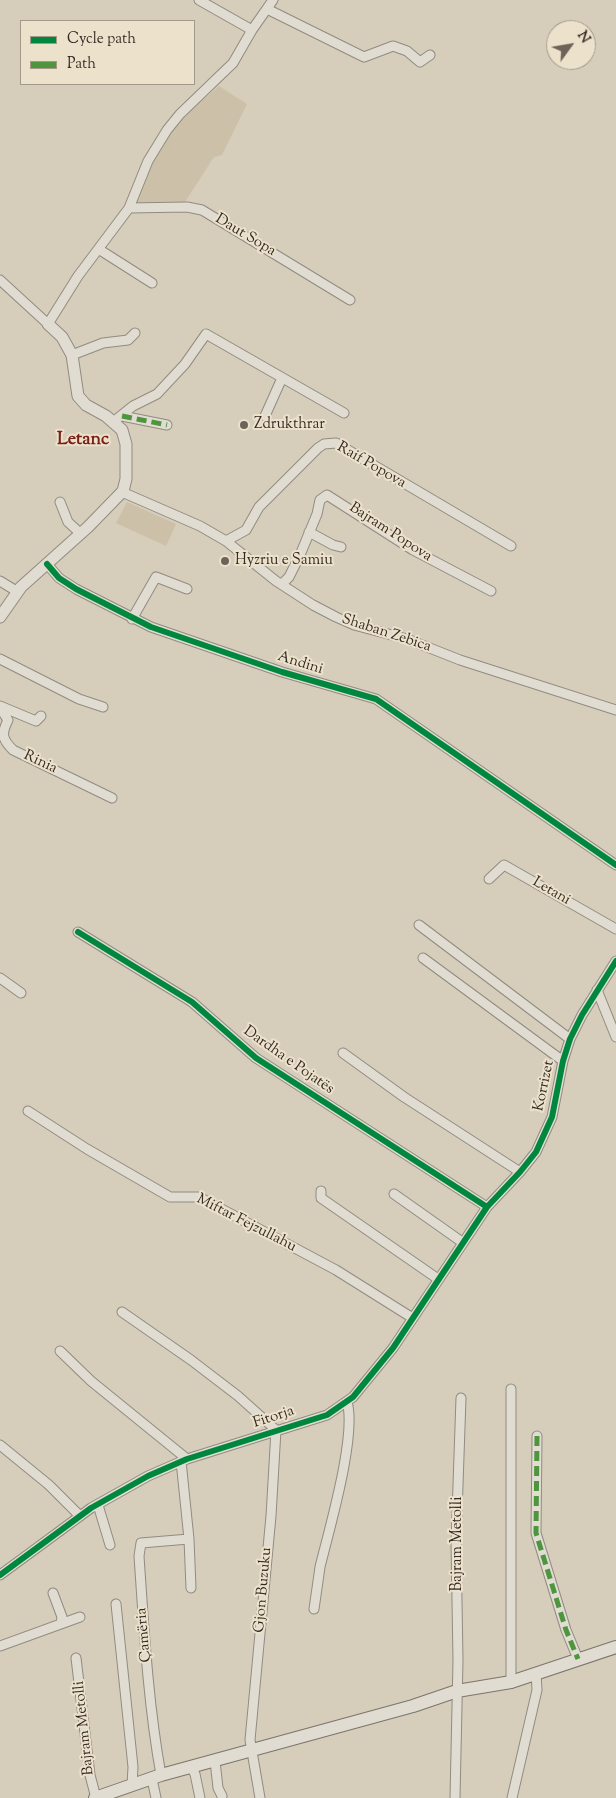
<!DOCTYPE html>
<meta charset="utf-8">
<style>
body{margin:0}
#map{position:relative;width:616px;height:1798px;overflow:hidden;background:#d6cebb;font-family:"Sorts Mill Goudy",serif}
canvas{display:block}
.legend{position:absolute;left:20px;top:20px;width:175px;height:65px;box-sizing:border-box;background:#ece2cc;border:1px solid #a39889;margin:0;padding:6px 9px;list-style:none;font-size:15px;color:#352924}
.legend li{display:flex;align-items:center;gap:10px;height:25px}
.legend b{width:25px;border:1px solid #a39889}
.north{position:absolute;left:546px;top:20px;width:50px;height:50px;box-sizing:border-box;background:#ece2cc;border:1px solid #a39889;border-radius:50%;rotate:58deg;font-size:14px;font-weight:700;line-height:20px;text-align:center;color:#352924}
.north::after{content:'';display:block;margin:auto;width:18px;height:22px;background:#6d6359;clip-path:polygon(50% 0,100% 100%,50% 72%,0 100%)}
</style>
<div id="map">
<canvas width="616" height="1798"></canvas>
<ul class="legend">
<li><b style="height:6px;background:#00873e"></b>Cycle path</li>
<li><b style="height:6px;background:#4f953e"></b>Path</li>
</ul>
<div class="north">N</div>
</div>
<script>
const g = document.querySelector('canvas').getContext('2d');
g.lineJoin = 'round';
function fill(path, color) { g.fillStyle = color; g.fill(path, 'evenodd'); }
function stroke(path, color, width, dash) { g.strokeStyle = color; g.lineWidth = width; g.lineCap = dash ? 'butt' : 'round'; g.setLineDash(dash || []); g.stroke(path); }
function write(font, color, halo, rows, align = 'center') {
  g.font = font + ' "Sorts Mill Goudy",serif'; g.lineWidth = 4; g.setLineDash([]); g.textBaseline = 'middle'; g.strokeStyle = halo; g.fillStyle = color; for (const [text, x, y, turn = 0] of rows) {
    g.save(); g.translate(x, y); g.rotate((+turn || 0) * Math.PI / 180); g.textAlign = isNaN(turn) ? turn : align; if (halo) g.strokeText(text, 0, 0); g.fillText(text, 0, 0); g.restore();
  }
}
fill(new Path2D(`
 M219,86l28,18 -25,51 -8,2 -31,48 -46,-1c-2,-8 2,-14 5,-22 15,-41 45,-69 77,-96z
 M127,502l49,22 -10,22 -50,-23z`), '#ccc1a8');
const minor = new Path2D(`
 M199,0l53,30
 M267,9l97,48 29,-11 14,5 13,11 10,-7
 M129,208l58,-1 15,3 148,90
 M100,250l52,33
 M0,280l48,44 30,-48 51,-68 19,-47 19,-31 13,-16 53,-51 19,-33 21,-30
 M72,355l31,-12 25,-3 7,-7
 M122,416l45,9
 M265,416l17,-38
 M113,422l20,-16 24,-12 28,-30 21,-30 138,79
 M122,492l78,34 26,15 50,40 37,24 23,12 18,8 53,14 53,21 156,50
 M60,502l8,20 12,11
 M309,532l24,13 8,2
 M226,541l20,-11 13,-23 59,-59 6,-4 12,-1 175,103
 M47,564l12,14 17,11 75,38 131,45 94,27 240,166
 M0,581l18,11
 M282,584l7,-7 11,-22 17,-41 3,-14 7,-5 86,55 78,41
 M132,619l24,-42 31,12
 M0,659l79,40 24,8
 M0,706l36,15 5,-5
 M0,708l8,12c-7,14 -6,19 5,30l99,48
 M489,879l15,-14 112,64
 M419,925l151,114
 M78,932l114,70 64,56 231,149
 M423,958l140,103
 M0,978l21,15
 M597,990l19,47
 M343,1053l61,44 116,75
 M28,1111l59,38 83,48h29l137,73 75,47
 M321,1191v7l117,81
 M394,1194l68,48
 M122,1312l69,48 47,36 38,34
 M60,1351l31,30 96,78
 M511,1389v293
 M537,1436l-1,97 30,97 12,29
 M0,1445l49,40 31,31
 M181,1461l8,78
 M98,1505l12,40
 M0,1575l91,-67 57,-32 39,-17 140,-44 26,-18 40,-49 94,-141 33,-35 16,-20 16,-35 11,-56 7,-22 12,-24 34,-54
 M53,1593l9,24 -1,7
 M116,1604l17,163 -1,18
 M314,1609c2,-14 4,-28 6,-42 9,-37 37,-132 27,-165
 M0,1646l80,-29
 M76,1658l14,117 6,23
 M215,1761l3,27 4,8
 M191,1767l4,7 5,24
 M161,1775c-13,-72 -17,-146 -22,-219l2,-13 48,-4 2,49
 M152,1779l4,19
 M260,1798l-10,-58 21,-224 5,-86
 M455,1798l3,-138 -2,-117 5,-145
 M512,1798l25,-108 -1,-17`);
const tertiary = new Path2D(`
 M0,617l21,-30 67,-60 35,-36 3,-12v-35l-4,-14 -16,-14 -20,-11 -8,-9 -6,-41 -10,-18 -14,-13`);
const secondary = new Path2D(`
 M95,1798l66,-23 252,-69 44,-15 54,-9 105,-35`);
stroke(minor, '#918b80', 11);
stroke(tertiary, '#918b80', 13);
stroke(secondary, '#7a746b', 14);
stroke(minor, '#e0dcd2', 9);
stroke(tertiary, '#e0dcd2', 11);
stroke(secondary, '#e0dcd2', 12);
stroke(new Path2D(`
 M122,416l45,9
 M537,1436l-1,97 30,97 12,29`), '#4f953e', 5, [10, 5]);
stroke(new Path2D(`
 M47,564l12,14 17,11 75,38 131,45 94,27 240,166
 M78,932l114,70 64,56 231,149
 M0,1575l91,-67 57,-32 39,-17 140,-44 26,-18 40,-49 94,-141 33,-35 16,-20 16,-35 11,-56 7,-22 12,-24 34,-54`), '#00873e', 6);
for (const [x, y, r, color] of [
 [244,425,5,"#6d6359"],
 [225,561,5,"#6d6359"]
]) { const dot = new Path2D(); dot.arc(x, y, r, 0, 2 * Math.PI); g.fillStyle = color; g.fill(dot); stroke(dot, '#ece2cc', 2); }
write('15px', '#352924', '#ece2cc', [
 ["Daut Sopa",245,236,31],
 ["Raif Popova",371,466,30],
 ["Bajram Popova",390,533,33],
 ["Shaban Zebica",386,634,18],
 ["Andini",300,664,17],
 ["Rinia",40,763,25],
 ["Letani",551,892,30],
 ["Dardha e Pojatës",288,1061,35],
 ["Korrizet",545,1086,-78],
 ["Miftar Fejzullahu",246,1224,27],
 ["Fitorja",274,1418,-18],
 ["Bajram Metolli",458,1544,-90],
 ["Gjon Buzuku",264,1590,-85],
 ["Çamëria",145,1635,-95],
 ["Bajram Metolli",85,1728,-96]
]);
write('15px', '#352924', '#ece2cc', [
 ["Zdrukthrar",254,425],
 ["Hyzriu e Samiu",235,561]
], 'left');
write('bold 18px', '#7a1f14', '#ece2cc', [
 ["Letanc",83,441]
]);
</script>
